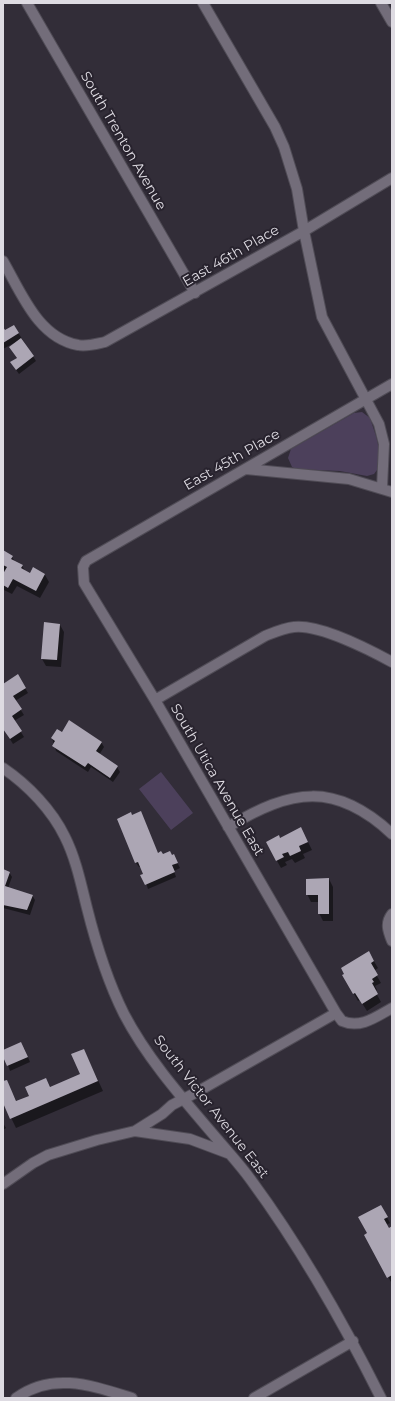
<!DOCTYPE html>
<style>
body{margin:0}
#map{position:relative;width:395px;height:1401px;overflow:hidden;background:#322d38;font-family:Montserrat,sans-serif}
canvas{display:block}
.frame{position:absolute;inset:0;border:4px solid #dedbe2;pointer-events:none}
</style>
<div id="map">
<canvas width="395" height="1401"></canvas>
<div class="frame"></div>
</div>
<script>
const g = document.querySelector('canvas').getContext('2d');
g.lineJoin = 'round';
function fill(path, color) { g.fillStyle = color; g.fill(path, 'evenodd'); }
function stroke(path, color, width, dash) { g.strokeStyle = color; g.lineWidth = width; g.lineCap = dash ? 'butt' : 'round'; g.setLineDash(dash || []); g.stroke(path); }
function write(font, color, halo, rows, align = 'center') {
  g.font = font + ' Montserrat,sans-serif'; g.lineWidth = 4; g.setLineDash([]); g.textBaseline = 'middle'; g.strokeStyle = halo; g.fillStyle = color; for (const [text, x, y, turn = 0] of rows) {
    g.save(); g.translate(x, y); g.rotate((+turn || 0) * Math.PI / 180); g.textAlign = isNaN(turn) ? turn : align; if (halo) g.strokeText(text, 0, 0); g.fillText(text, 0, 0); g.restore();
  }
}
fill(new Path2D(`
 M362,412l8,6 6,18 3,13 -1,14 -1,7 -3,4 -7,2 -27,-5 -44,-2 -4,-2 -4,-9 3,-9 63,-36z
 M161,772l32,41 -22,17 -32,-41z`), '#4c405b');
fill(new Path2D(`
 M14,326l22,35 -17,13 -5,-7 3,-9 -7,-10 5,-4 -1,-1 -11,6v-20l2,3z
 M3,552l9,5 3,5 7,4 4,6 4,3 3,-6 12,6 4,7 -9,16 -23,-12 -5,8 -8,-4 -1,-14 3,-5 -3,-1z
 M60,625l4,7 -3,35 -15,-1 -4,-7z
 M18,676l10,17 -13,8 9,14 -10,6 10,16 -11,7 -10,-16v-43z
 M62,734l39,8 3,5 -5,8 18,12 3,5 -7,10 -22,-15 -3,5 -32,-21 -4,-13z
 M132,816l11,1 15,37 18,6 4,8 -6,3 2,6 -28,12 -7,-22h-2l-3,-4z
 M305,836l7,14 -9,4 2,4 -10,5 -3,-4 -7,3 2,3 -6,3 -4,-7 3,-22z
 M3,870l6,2 3,5 -4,11 24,7 3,5 -5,15 -27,-7z
 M329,879l4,8v34h-10l-4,-8v-11h-8l-4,-8z
 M369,953l9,15 -4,3 7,12 -6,3 2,4 -2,1 6,11 -14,9 -7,-11 -2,1 -10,-18z
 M24,1048l6,14 -20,9 -7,-20z
 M84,1050l19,41 -87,37 -13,-27v-19l3,-1 11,21 13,-6 16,-17 5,9 30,-13z
 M3,1123l3,5 -3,2z
 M381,1206l9,17 -4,2 2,4 4,-2 -1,55 -26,-47 3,-1z`), '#0007');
fill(new Path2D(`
 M14,325l5,8 -16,10v-16l2,3z
 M21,338l13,18 -18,14 -6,-8 7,-4 -8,-11z
 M3,550l10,6 -2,3 12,6 -2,3 9,5 3,-6 12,7 -9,17 -23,-12 -5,9 -5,-3v-11l4,-7 -4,-2z
 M44,622l16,2 -3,36 -16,-1z
 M18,674l8,14 -13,8 9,13 -10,7 10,15 -12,8 -7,-10v-45z
 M69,720l33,22 -6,9 22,15 -8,12 -22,-15 -3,4 -33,-21 3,-5 -4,-3 6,-9 5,3z
 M141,811l17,42 3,-2 2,3 7,-3 2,4 2,-1 4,9 -6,2 3,7 -30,13 -5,-10 3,-1 -5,-12 -3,1 -18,-44 14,-7 1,3z
 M301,827l7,15 -9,4 2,5 -11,5 -2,-4 -6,2 2,3 -8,4 -10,-19 13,-7 1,3z
 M3,869l7,3 -5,14 28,9 -6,15 -24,-5z
 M329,878v36h-11v-19h-12v-16z
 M369,951l5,10 -3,2 7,12 -6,4 2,3 -2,1 6,11 -16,10 -7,-11 -2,1 -11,-19 2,-1 -3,-6z
 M21,1042l7,15 -21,9 -4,-9v-7z
 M84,1049l14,32 -88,38 -7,-16v-22l4,-1 9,21 13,-5 -4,-9 21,-9 4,9 30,-13 -9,-20z
 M381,1205l7,12 -4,2 5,9 3,-2v49l-5,3 -23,-43 3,-2 -9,-16z`), '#aca6b4');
const street = new Path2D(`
 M27,3l168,290
 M203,3l72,124 9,20 13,42 7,42 18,86 57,107 5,20 -2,44
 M381,3l11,19
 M3,261c18,31 35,77 75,84 8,2 18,-1 27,-3l199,-111 88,-53
 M246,469l103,10 43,13
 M155,700l110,-64c10,-4 19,-8 29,-9 25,-3 76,23 98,35
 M3,768c25,17 49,42 62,69 11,22 16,47 22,71 9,36 20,72 37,106 24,46 60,86 94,126 11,13 23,26 33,40 50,68 92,142 130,218
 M228,827c63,-38 107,-46 164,7
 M392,914c-7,9 -4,17 0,27
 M336,1013l-181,-313 -71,-117 -1,-16 3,-6 306,-177
 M135,1131l55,8 40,15
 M3,1184l30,-21 15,-8 49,-15 38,-9 27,-17 10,-9 25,-13 139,-79 6,8c18,8 34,-4 50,-13
 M16,1398c37,-27 77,-12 116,0
 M254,1398l99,-57`);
stroke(street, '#504c56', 12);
stroke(street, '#736d7a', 10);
write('14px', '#dedbe2', '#28232e', [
 ["South Trenton Avenue",123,141,60],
 ["East 46th Place",231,256,-30],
 ["East 45th Place",232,460,-30],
 ["South Utica Avenue East",217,780,60],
 ["South Victor Avenue East",211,1107,52]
]);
</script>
